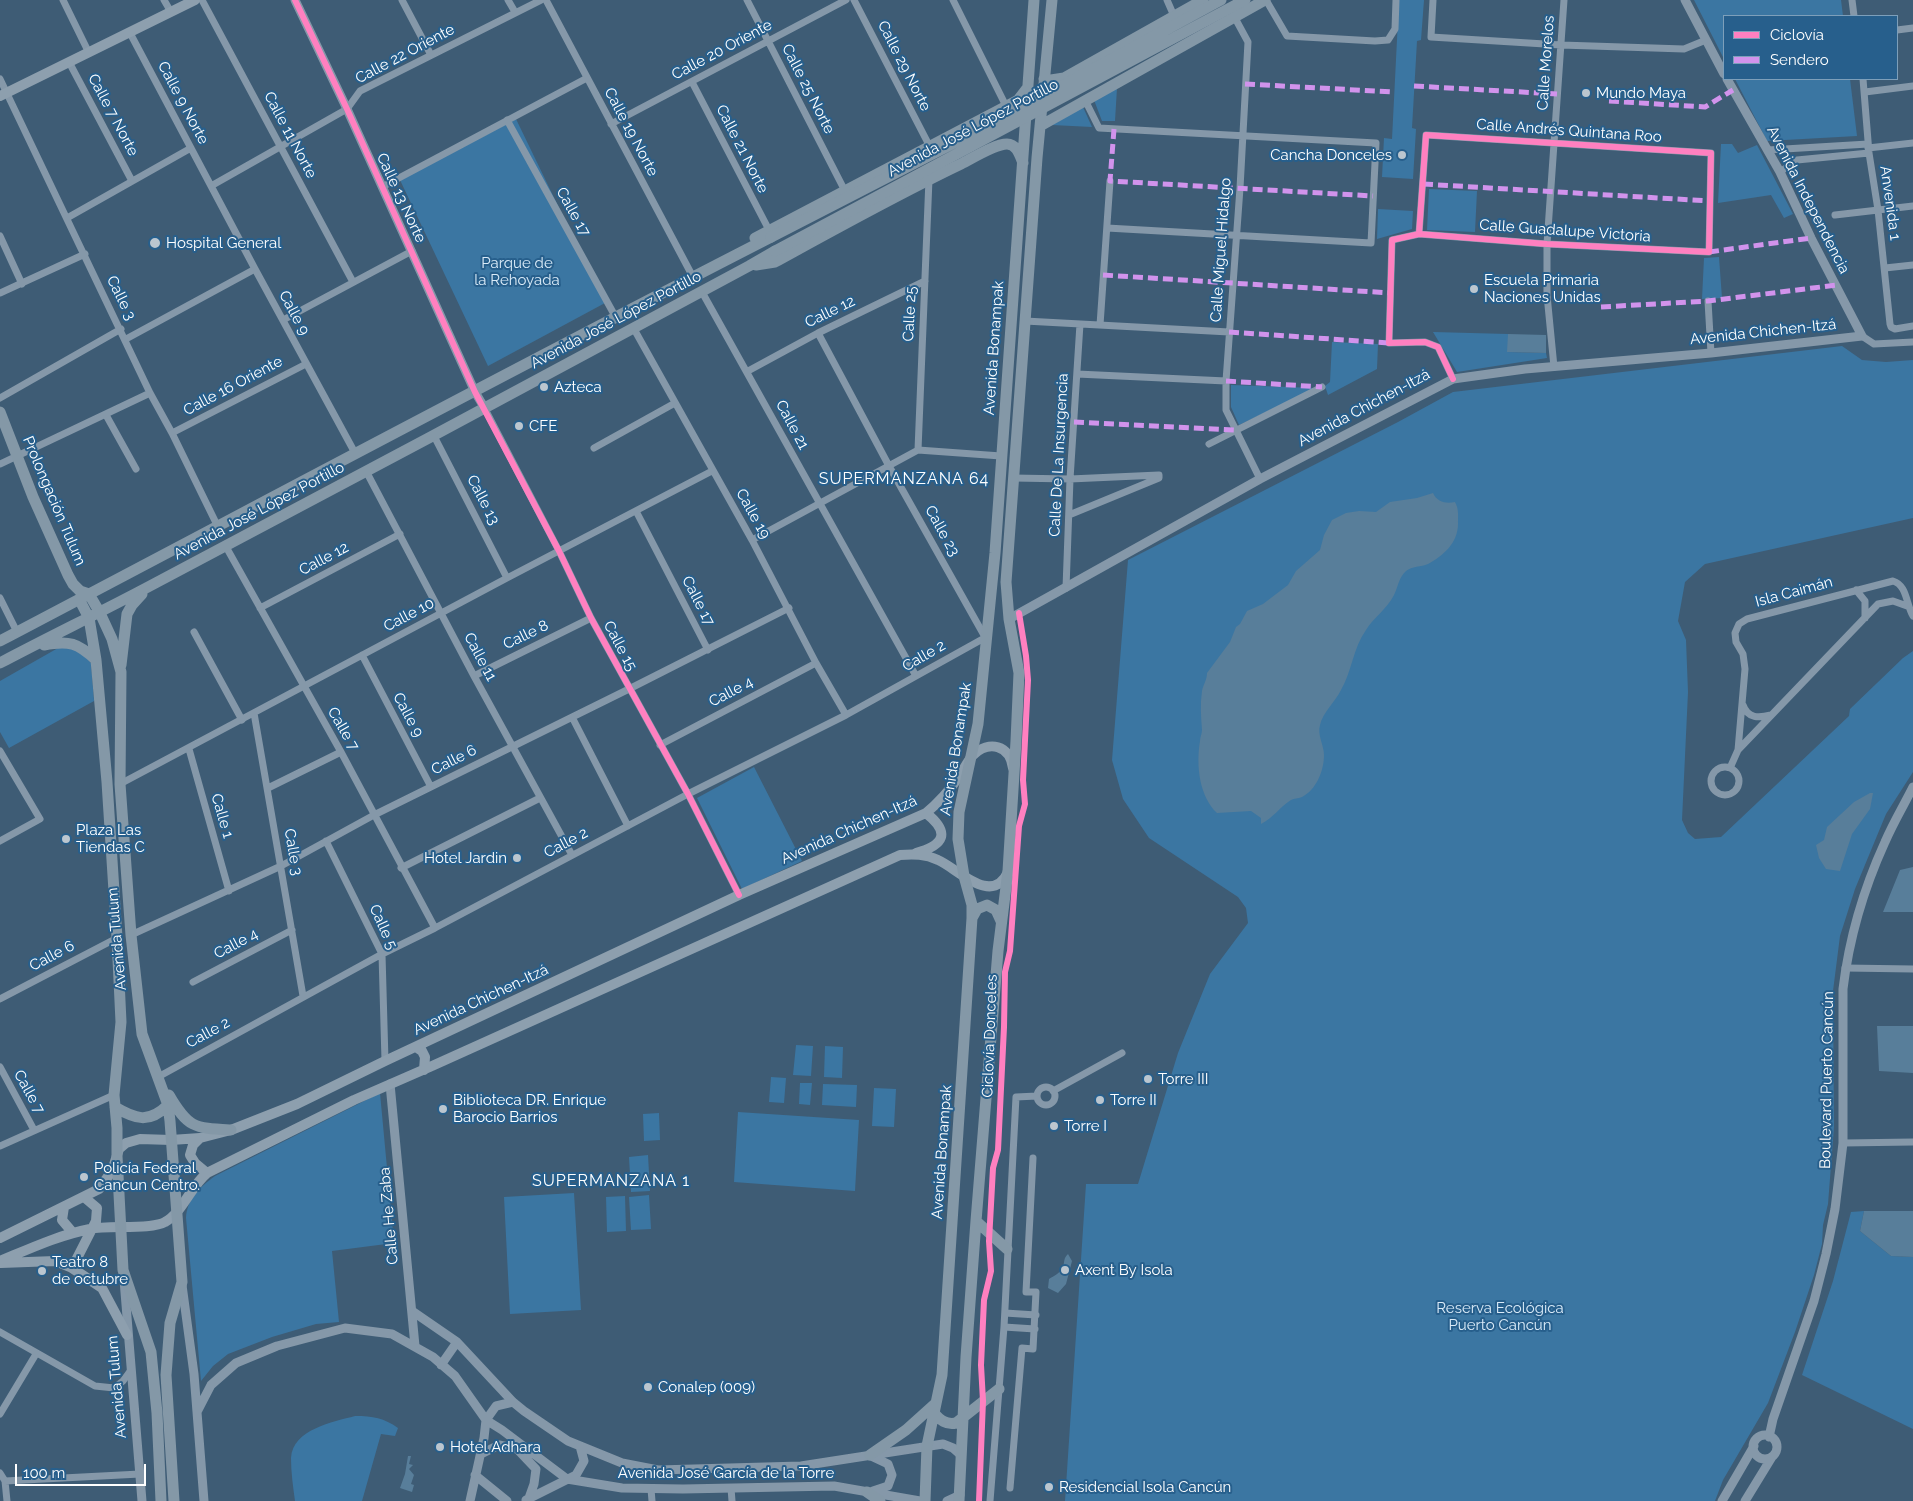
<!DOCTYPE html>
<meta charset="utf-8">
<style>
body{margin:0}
#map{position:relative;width:1913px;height:1501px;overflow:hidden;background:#3e5c75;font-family:Raleway,sans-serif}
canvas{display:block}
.legend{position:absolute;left:1723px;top:15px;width:175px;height:65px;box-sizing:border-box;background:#275f8c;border:1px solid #7d9fba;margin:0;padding:6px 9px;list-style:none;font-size:15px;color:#fff}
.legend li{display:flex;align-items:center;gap:10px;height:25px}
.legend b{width:25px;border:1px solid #7d9fba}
.scale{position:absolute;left:15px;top:1464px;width:131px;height:22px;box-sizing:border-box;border:2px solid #fff;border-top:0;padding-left:6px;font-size:15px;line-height:18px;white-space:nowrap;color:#fff;-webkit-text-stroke:4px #275f8c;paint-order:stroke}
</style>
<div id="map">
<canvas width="1913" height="1501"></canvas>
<ul class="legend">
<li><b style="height:6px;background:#ff80c0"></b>Ciclovía</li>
<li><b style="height:6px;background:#d193ec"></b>Sendero</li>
</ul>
<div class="scale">100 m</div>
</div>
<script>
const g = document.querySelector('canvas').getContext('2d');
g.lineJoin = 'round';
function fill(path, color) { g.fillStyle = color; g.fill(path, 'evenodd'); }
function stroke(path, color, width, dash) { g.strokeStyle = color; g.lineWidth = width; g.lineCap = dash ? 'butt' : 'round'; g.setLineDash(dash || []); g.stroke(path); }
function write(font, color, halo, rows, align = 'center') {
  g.font = font + ' Raleway,sans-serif'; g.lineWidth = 4; g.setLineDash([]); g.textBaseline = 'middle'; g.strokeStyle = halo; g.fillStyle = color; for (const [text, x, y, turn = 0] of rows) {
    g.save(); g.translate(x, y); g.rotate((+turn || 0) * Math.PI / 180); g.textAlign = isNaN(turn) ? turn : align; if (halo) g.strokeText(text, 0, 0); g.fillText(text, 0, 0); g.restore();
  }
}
fill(new Path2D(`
 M1399,0h25l-3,40 -4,1 -5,87 4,1 -3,50 -31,-2 2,-39 8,1z
 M1694,0h147l2,16h-119v43z
 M1735,79h115l7,57 -90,5z
 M1117,88l-2,33h-13l-8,-21z
 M1083,107l9,20 -40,-2z
 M516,119l89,184 -117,63 -88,-186z
 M1721,144h11l6,9 19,-8 36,69 -9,4 -13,-23 -53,8z
 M1429,189l48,2 -2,41 -48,-2z
 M1378,209l35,2 -1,18 -35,10z
 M1719,257l3,41 -20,1 2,-41z
 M1433,332l75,2v18l38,1 1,5 -90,14z
 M1332,342l46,2 -1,25 -49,26 -3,-9 5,-4z
 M1842,346l20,14 24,2 27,-2v158l-208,46 -20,18 -7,39 8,19 2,52 -6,128 6,13 7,6 26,-2 128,-121 1,-7 53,-51 10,-7v121l-27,42 -31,75 -15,47 -7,55 1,136 -6,77 -5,21 -1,19 -8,31 -19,57 -27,71 -45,77 -8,21h-650l21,-317h52l40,-131 32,-79 38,-51 -2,-15 -8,-11 -89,-59 -26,-39 -11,-39 16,-200 270,-138 55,-30z
 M1231,385l86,3 -78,37 -8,-18z
 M70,647l11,4 10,12 3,38 -85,47 -9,-16v-51l58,-33z
 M754,767l48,94 -60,28 -45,-91z
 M796,1045l17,1 -2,30 -18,-1z
 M825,1046l18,1 -1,31 -18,-1z
 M771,1077l15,1 -2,25 -15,-1z
 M800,1083h12l-2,22 -11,-1z
 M823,1084l34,1 -1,22 -34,-2z
 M874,1088l22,1 -2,38 -22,-1z
 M380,1093l14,150 -62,8 7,71 -23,2 -44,13 -44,17 -15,12 -12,15 -15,-163c1,-19 14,-31 29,-42z
 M738,1112l121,8 -4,71 -121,-9z
 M659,1113l1,27 -16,1 -1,-27z
 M648,1155l2,36 -19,1 -2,-35z
 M574,1193l7,117 -71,4 -6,-117z
 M649,1195l2,34 -20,1 -2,-33z
 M625,1196l1,35 -19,1 -1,-35z
 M1864,1211l-4,20 31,25 22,1v172l-111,-54 31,-94 18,-69z
 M355,1416c18,0 29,2 43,12l-3,8 -14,-2 -19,67h-67c-2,-14 -4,-29 -4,-43 2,-29 42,-36 64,-42z`), '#3b76a2');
fill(new Path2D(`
 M1508,334l38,1v18l-39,-1z
 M1433,493c4,9 13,11 22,9 4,7 3,14 3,22 0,19 -15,32 -30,40 -7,3 -16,2 -22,7 -7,6 -8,16 -12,24 -7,14 -20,22 -28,35 -13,18 -14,41 -25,60 -6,12 -18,22 -21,35 -3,10 4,20 4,30 0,16 -8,35 -22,42 -4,2 -8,1 -11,3 -11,7 -18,18 -30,24v-6l-10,-7 -34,2c-18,-17 -21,-48 -17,-72 0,-4 2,-7 2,-11 -1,-13 -2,-26 0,-39 1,-6 5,-11 5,-18l23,-31 6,-15 4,-3 7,-13 16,-7 25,-19 8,-14 24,-21 4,-15 8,-15 14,-7 13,-2 17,1 14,-10 27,-4z
 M1870,793h3l-3,16 -18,25 -12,37 -14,-2 -7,-11 -3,-13 8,-5 3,-13 27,-25z
 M1913,867v45h-30l17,-42z
 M1877,1026h36v47l-34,-2z
 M1864,1211h49v46l-22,-1 -31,-25z
 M1068,1254l4,7 -6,23 -8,9 -10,-5 1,-9c5,-3 11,-6 14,-12 2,-6 0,-8 5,-13z
 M408,1456h3l-2,8 4,1 -4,4 5,6 -3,9 3,1 -2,7 -12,-4 5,-14z`), '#587e9a');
stroke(new Path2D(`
 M63,0l26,53
 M164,0l7,12
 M202,0l151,282
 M402,0l29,55
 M508,0l7,12
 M546,0l147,277
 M747,0l98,191
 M854,0l75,145
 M953,0l53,106
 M1167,0l7,16
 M1266,0l21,36 88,5 13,-1 7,-11 1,-29
 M1433,0l-2,37 130,8 123,4 22,-9
 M1852,0l2,16
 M1235,18l13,24 -8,146 -14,193v29l34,69
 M1897,30l16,-2
 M130,33l125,236 100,184
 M69,62l63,119
 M0,79l150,314 22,40 46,94
 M1863,79l6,74 9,57 12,114 1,3 4,2 18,-3
 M692,82l77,148
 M1865,92l48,-6
 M1085,100l14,28 277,15 -5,100 -264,-15
 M507,120l108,196
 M611,124l235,-124
 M1868,148l45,-5
 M1768,150l100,-6
 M1780,172l17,-12 72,-7
 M211,186l136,-77 13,-18 181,-91
 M382,187l205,-109
 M1835,215l78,-9
 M67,218l124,-70
 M1419,234l7,-99 285,18 -2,99 -162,-8 -128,-10 -27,6 -3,103 36,-1 13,5 15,32
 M0,236l22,48
 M1885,268l28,-3
 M702,292l214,384
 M0,293l85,-39
 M1708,301l3,52
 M283,320l129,-69
 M1025,321l204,11
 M1100,325l10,-144
 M634,329l118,211 64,123 30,52
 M818,333l71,133 96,171
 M1862,336l12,8 39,-2
 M126,339l129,-70
 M1554,367l-7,-72v-51l17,-244
 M748,371l70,-38 107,-52
 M1077,374l149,7
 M0,398l121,-69
 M484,407l75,144 32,67 97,176 51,101
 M106,415l30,54
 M172,433l134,-69
 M434,436l73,142
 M1209,444l113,-57
 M594,448l81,-45
 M918,450l11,-271
 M0,464l150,-71
 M366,471l108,205 98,179
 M1013,478l57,1 89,-4v3l-90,37
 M636,511l72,139
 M752,540l166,-90 83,6
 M225,545l116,207 94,176
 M1066,588l4,-109 10,-155
 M1856,590l9,11v17
 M0,598l17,34
 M260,608l140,-74
 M194,632l48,88
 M362,655l69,132
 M474,676l117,-58
 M1743,705c5,14 16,13 28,10
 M254,713l49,283
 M572,717l56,109
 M660,745l156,-82
 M189,749l40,142
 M1738,750l140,-146 15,-3 14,5
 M0,751l40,68 -40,22
 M1711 781a14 14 0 1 1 28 0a14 14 0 1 1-28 0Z
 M1730,768l8,-18 7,-81 -2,-15 -7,-12 -1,-9 4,-9 8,-5 146,-38c14,4 13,23 20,35
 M120,784l387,-206 205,-107
 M268,788l73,-36
 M326,841l56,113 3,107
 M401,868l139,-70
 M131,935l150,-69 93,-51 255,-126 160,-81
 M1845,968l68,1
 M193,982l99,-52
 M0,999l117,-61
 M0,1067l34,63
 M158,1077l224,-123 53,-26 253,-134 158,-79 142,-79
 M1037 1096a9 9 0 1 1 18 0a9 9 0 1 1-18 0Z
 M1053,1091l69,-38
 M1843,1143l70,-1
 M0,1146l114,-51
 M1005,1313l31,2
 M1004,1327l31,2
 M0,1332l95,54 19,2 9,-7 8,-11
 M0,1414l36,-60
 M0,1473l5,8 2,20
 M5,1481l135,-7
 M731,1488l1,13
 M1010,1488l12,-140 11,1 3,-57h-10l7,-134
 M651,1489l1,12
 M990,1501l14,-174 12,-230 21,-1`), '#8598a9', 7);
stroke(new Path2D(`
 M295,0l52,109 128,283 9,15
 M1685,0l39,74
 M1009,619l251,-140 193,-100 72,-10 186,-16 151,-17 -51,-98 -31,-66 -53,-93
 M390,1084l25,262
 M124,1280l18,221
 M182,1285l12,89 10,127
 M412,1311l45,31 56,60 11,9 44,30 54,22 36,7 143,-4 142,-22 10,4 8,7
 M441,1365l16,-23
 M197,1412l14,-27 25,-22 41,-17 68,-18 47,6 41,23 22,19 31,44 16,10 65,49 55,9 61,1 151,-3 86,15
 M1753 1447a12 12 0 1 1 24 0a12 12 0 1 1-24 0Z
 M1769,1437l4,-18 41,-118 12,-47 9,-45 8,-66v-154c6,-50 21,-101 42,-147 8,-19 19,-37 28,-55
 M481,1454l18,-9 18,4 19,20 -2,15 -5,14
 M871,1456l17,8 4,11 -4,11 -15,5
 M475,1475l32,26
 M526,1500l50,-25 8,-14 -4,-15
 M470,1501l14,-63 2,-18 10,-14 17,-4
 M947,1501l13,-6
 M1722,1501l32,-55
 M1745,1501l27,-44`), '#8598a9', 9);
stroke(new Path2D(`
 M0,96l195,-96
 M916,853c28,-8 35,-20 10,-40
 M416,1047l6,4 3,6 -1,13
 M200,1138l-7,7 -3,10 5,8 12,10
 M64,1207l-2,13 11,13
 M0,1238l99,-49 13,-18 7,-22 7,-6 14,-4 31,1 29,-2 31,-8 66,-26 88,-43 354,-166 187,-82c12,-10 23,-22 32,-35 5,-7 9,-16 15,-23 16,-15 37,-10 40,13
 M0,1261c29,-12 59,-26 90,-32 19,-4 61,1 75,-7 17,-9 26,-36 42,-49l147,-73 78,-34 468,-211c14,-1 25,-1 38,5 19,8 54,47 70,12
 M1,1263l54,-2 17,7 30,20 25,47
 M72,1268l24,-47 1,-13 -13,-11`), '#8d9fae', 10);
stroke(new Path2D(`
 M1044,79l7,1 13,-2 139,-78
 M1040,126l225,-126
 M755,238l263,-138 10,-13
 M756,265l19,-3c62,-34 123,-68 186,-98 12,-6 34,-20 46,-20 10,0 13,12 16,19
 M0,412l33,85 35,78 5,9 7,7 9,3 11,19 12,26 9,33 -1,112 11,151 11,99 26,71 2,16 12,161 -12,41 -4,52 8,126
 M79,599l10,19 7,42 11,122 10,156 4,84 -7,73 3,33v28l6,114 28,82 6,61 4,88
 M0,641c257,-135 513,-272 771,-404
 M44,645c25,-5 34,-2 52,15
 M0,663c49,-26 99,-50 148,-76 201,-106 401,-213 601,-321l26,-15
 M121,665l6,-51 5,-9 10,-11
 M972,918l5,-9 10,-4 9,5 5,11
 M169,1095c19,33 25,33 62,35
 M115,1107c20,12 34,17 53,-2
 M976,1221l31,28
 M934,1413c6,7 12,12 22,10l43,-34
 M870,1455l36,-25 30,-27
 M867,1492l13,9
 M925,1501l2,-55 15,-71 30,-457v-13l-8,-29 -6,-37 1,-27 19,-88 17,-171 39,-553
 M959,1501l7,-144 10,-136 22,-270 10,-80 8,-130 3,-68 -10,-54 -3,-37 31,-424 15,-158`), '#8498a7', 11);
stroke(new Path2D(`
 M771,237l241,-124 209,-113
 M775,251l470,-251`), '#8498a7', 11);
stroke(new Path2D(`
 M1245,84l149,8
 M1414,86l143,8
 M1609,101l96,6 28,-17
 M1114,129l-4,52 263,15
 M1423,184l287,17
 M1709,252l102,-14
 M1103,275l288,18
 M1601,307l107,-6 129,-16
 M1229,332l160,11
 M1226,381l96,6
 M1074,422l161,8`), '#d193ec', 5, [10, 5]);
stroke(new Path2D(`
 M295,0l52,109 128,283 84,159 32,67 97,176 51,101
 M1419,234l7,-99 285,18 -2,99 -162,-8 -128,-10 -27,6 -3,103 36,-1 13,5 15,32
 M979,1501l4,-100 -2,-36 3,-65 7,-29 -2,-30 4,-73 5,-18 6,-123 1,-55 5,-21 9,-125 6,-22 -2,-24 5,-100 -2,-24 -7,-43`), '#ff80c0', 6);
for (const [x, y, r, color] of [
 [1586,93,5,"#bbc6cf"],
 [1402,155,5,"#bbc6cf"],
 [155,243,6,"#bbc6cf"],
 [1474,289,5,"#bbc6cf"],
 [544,387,5,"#bbc6cf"],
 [519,426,5,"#bbc6cf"],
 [66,839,5,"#bbc6cf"],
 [517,858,5,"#bbc6cf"],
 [1148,1079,5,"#bbc6cf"],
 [1100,1100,5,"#bbc6cf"],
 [443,1109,5,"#bbc6cf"],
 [1054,1126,5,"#bbc6cf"],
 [84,1177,5,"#bbc6cf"],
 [1065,1270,5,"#bbc6cf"],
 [42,1271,5,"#bbc6cf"],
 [648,1387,5,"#bbc6cf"],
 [440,1447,5,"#bbc6cf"],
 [1049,1487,5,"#bbc6cf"]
]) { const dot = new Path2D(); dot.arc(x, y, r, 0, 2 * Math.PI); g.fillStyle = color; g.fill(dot); stroke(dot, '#275f8c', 2); }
write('15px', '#fff', '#275f8c', [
 ["Calle 20 Oriente",722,50,-28],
 ["Calle 22 Oriente",405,54,-28],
 ["Calle Morelos",1546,63,-86],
 ["Calle 29 Norte",904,66,63],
 ["Calle 25 Norte",808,89,63],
 ["Calle 9 Norte",183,103,62],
 ["Calle 7 Norte",113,115,62],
 ["Avenida José López Portillo",973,128,-28],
 ["Calle Andrés Quintana Roo",1569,131,4],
 ["Calle 19 Norte",631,132,62],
 ["Calle 11 Norte",290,135,62],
 ["Calle 21 Norte",742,149,63],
 ["Calle 13 Norte",401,198,65],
 ["Avenida Independencia",1808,200,63],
 ["Anvenida 1",1890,203,82],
 ["Calle 17",573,212,61],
 ["Calle Guadalupe Victoria",1565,231,4],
 ["Calle Miguel Hidalgo",1221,250,-86],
 ["Calle 3",121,298,64],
 ["Calle 12",830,312,-26],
 ["Calle 9",294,313,62],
 ["Calle 25",910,314,-87],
 ["Avenida José López Portillo",616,320,-28],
 ["Avenida Chichen-Itzá",1763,332,-6],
 ["Avenida Bonampak",994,348,-86],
 ["Calle 16 Oriente",233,386,-28],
 ["Avenida Chichen-Itzá",1364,408,-28],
 ["Calle 21",792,425,62],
 ["Calle De La Insurgencia",1059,455,-87],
 ["Calle 13",483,500,63],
 ["Prolongación Tulum",54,501,67],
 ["Avenida José López Portillo",259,511,-28],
 ["Calle 19",753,514,61],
 ["Calle 23",942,531,61],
 ["Calle 12",324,559,-28],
 ["Isla Caimán",1794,592,-15],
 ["Calle 17",698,601,63],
 ["Calle 10",409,615,-28],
 ["Calle 8",526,635,-26],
 ["Calle 15",620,646,62],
 ["Calle 2",924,656,-30],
 ["Calle 11",480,657,62],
 ["Calle 4",731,692,-28],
 ["Calle 9",408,715,62],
 ["Calle 7",343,729,60],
 ["Avenida Bonampak",956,749,-81],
 ["Calle 6",454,760,-27],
 ["Calle 1",222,816,74],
 ["Avenida Chichen-Itzá",849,830,-24],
 ["Calle 2",566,843,-28],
 ["Calle 3",293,852,80],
 ["Calle 5",383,927,66],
 ["Avenida Tulum",117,939,-95],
 ["Calle 4",236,944,-28],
 ["Calle 6",52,956,-28],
 ["Avenida Chichen-Itzá",481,1000,-25],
 ["Calle 2",208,1033,-29],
 ["Ciclovía Donceles",990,1036,-88],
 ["Boulevard Puerto Cancún",1827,1080,-89],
 ["Calle 7",29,1092,61],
 ["Avenida Bonampak",942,1152,-86],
 ["Calle He Zaba",389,1216,-95],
 ["Avenida Tulum",117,1387,-95],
 ["Avenida José García de la Torre",726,1473]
]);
write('15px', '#fff', '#275f8c', [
 ["Mundo Maya",1596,93],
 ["Cancha Donceles",1392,155,"right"],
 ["Hospital General",166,243],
 ["Escuela Primaria",1484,280],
 ["Naciones Unidas",1484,297],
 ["Azteca",554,387],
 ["CFE",529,426],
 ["Plaza Las",76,830],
 ["Tiendas C",76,847],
 ["Hotel Jardin",507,858,"right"],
 ["Torre III",1158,1079],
 ["Biblioteca DR. Enrique",453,1100],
 ["Barocio Barrios",453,1117],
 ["Torre II",1110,1100],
 ["Torre I",1064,1126],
 ["Policía Federal",94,1168],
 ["Cancun Centro.",94,1185],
 ["Teatro 8",52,1262],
 ["de octubre",52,1279],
 ["Axent By Isola",1075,1270],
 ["Conalep (009)",658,1387],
 ["Hotel Adhara",450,1447],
 ["Residencial Isola Cancún",1059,1487]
], 'left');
write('15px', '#daebf8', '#275f8c', [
 ["Parque de",517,263],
 ["la Rehoyada",517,280],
 ["Reserva Ecológica",1500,1308],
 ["Puerto Cancún",1500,1325]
]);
g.letterSpacing = '1px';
write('16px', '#fff', '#275f8c', [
 ["SUPERMANZANA 64",904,479],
 ["SUPERMANZANA 1",611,1181]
]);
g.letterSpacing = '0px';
</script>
